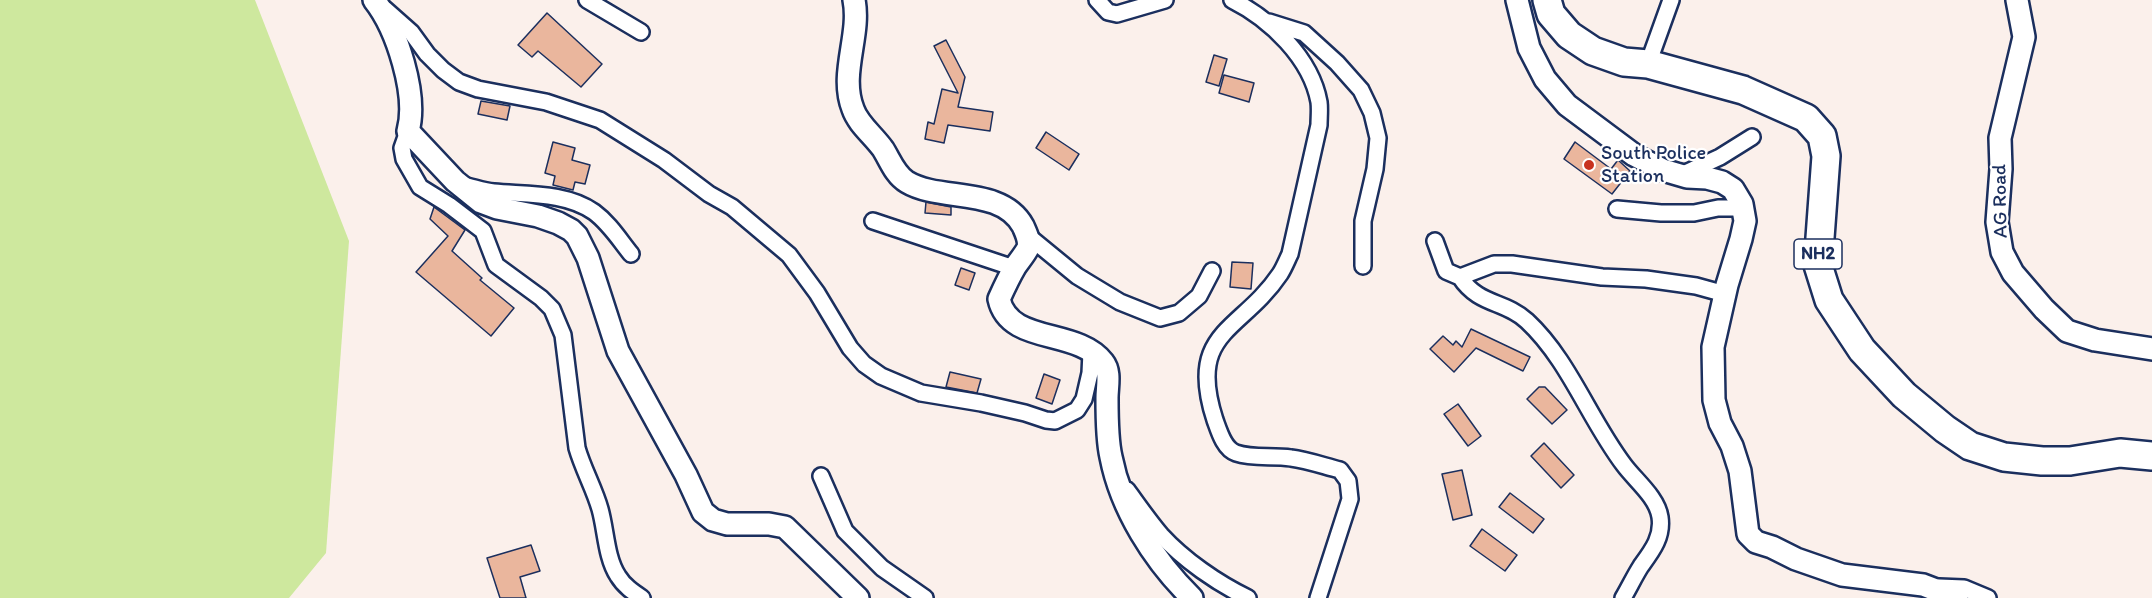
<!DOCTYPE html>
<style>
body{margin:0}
canvas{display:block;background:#fbf0eb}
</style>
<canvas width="2152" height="598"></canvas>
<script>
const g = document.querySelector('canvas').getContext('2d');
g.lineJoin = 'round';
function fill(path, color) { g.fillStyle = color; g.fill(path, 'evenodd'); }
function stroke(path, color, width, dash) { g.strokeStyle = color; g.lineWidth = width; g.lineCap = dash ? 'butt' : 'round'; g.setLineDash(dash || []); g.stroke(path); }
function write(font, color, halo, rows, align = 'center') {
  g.font = font + ' Itim,sans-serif'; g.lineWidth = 4.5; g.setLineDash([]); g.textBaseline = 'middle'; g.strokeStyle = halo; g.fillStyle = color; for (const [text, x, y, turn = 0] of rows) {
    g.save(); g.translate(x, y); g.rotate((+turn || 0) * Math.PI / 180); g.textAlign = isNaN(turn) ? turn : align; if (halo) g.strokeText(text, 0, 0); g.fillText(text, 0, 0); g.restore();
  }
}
fill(new Path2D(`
 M0,0h255l94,241 -23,312 -37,45h-289z`), '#cee89e');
const building = new Path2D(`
 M547,13l55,51 -21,23 -43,-36 -6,6 -14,-12z
 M946,40l19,37 -7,30 35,5 -3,19 -42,-6 -4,18 -19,-4 3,-17 6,2 8,-35 16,4 -24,-47z
 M1214,55l13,4 -8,27 -13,-4z
 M1224,75l30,8 -5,19 -30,-9z
 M481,101l29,5 -3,14 -29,-6z
 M1046,132l33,22 -10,16 -33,-22z
 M553,142l22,6 -3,12 18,5 -5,19 -10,-2 -2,8 -20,-5 2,-9 -10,-3z
 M1575,142l36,27 7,-9 12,11 -18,23 -48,-35z
 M926,202l25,5v8l-26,-2z
 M434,207l31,23 -13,21 30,27 -2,2 34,28 -23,28 -75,-64 32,-36 -18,-17z
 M1232,262l21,1 -2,26 -21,-2z
 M961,268l14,5 -6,17 -14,-5z
 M1471,329l59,28 -7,14 -47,-23 -22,24 -24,-23 13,-13 10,9 3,-4 6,6z
 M950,372l31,7 -4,14 -31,-6z
 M1044,374l16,6 -8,24 -16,-6z
 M1539,387h6l22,23 -15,14 -25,-25z
 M1458,404l23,32 -13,10 -24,-32z
 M1544,443l30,32 -13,13 -30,-32z
 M1462,470l10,45 -19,5 -11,-46z
 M1510,493l34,26 -11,14 -34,-26z
 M1482,529l35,26 -12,16 -35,-25z
 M531,545l9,26 -20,6 6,21h-26l-13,-40z`);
fill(building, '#eab69d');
stroke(building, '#1b2f5e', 1.5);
const street = new Path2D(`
 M587,0l54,32
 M1097,0l11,12 9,2 48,-14
 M1232,0c38,19 79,58 87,102 1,7 0,16 0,23l-29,129c-3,6 -6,14 -10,20 -39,58 -94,57 -65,146 4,11 9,29 21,33 17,6 37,2 55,5 16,2 33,8 49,12l8,11 2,18 -32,99
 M385,9l26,23 16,22 16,16 16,12 19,7 68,13 54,18 64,40 45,34 23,13 57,48 28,38 33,55 14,16 17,12 40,17 60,10 44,10 21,7 9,1 22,-11 7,-11 6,-26 1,-21
 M1269,22l35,11 33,30 24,27 11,23 6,25 -3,31 -12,52v45
 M1648,64l23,-64
 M408,131l-6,17 2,11 16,28 29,18 34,26 13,34 45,33 11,11 11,26 14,113c6,21 17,40 23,61 6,21 6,49 18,67 6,10 15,16 24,22
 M1681,175l39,-18 32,-20
 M462,185c11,2 21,6 32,7 32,3 72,0 100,20 15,11 25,27 37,42
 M1617,209l44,4h33l24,-5h25
 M873,221l141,47
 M1027,235l50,41 43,26 40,16 19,-5 20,-17 13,-25
 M1435,241l11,30 14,6 34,-13h18l90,13 44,2 50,7 29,8
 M1460,277c19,29 44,23 67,44 42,39 62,98 97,144 11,15 33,32 36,52 3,20 -8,34 -19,49 -7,11 -12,22 -18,32
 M821,476l24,55 37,37 43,30
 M1127,490c11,15 22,31 34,45 23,25 56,48 87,63
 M1939,587l25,1 24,10`);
const secondary = new Path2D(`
 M374,0c23,29 44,95 34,131l47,50 26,21 16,6 41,8 20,7 13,7 6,6 11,22 30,93 68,124 17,37 10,8 14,4h42l16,3 73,71
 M854,0c7,35 -15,74 -1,109 5,15 20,26 30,40 7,11 12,26 24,33 33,20 94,4 116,44 3,7 7,14 5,22 -3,6 -9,13 -13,19 -6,10 -11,21 -16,32 10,46 78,29 104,63 8,10 4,24 4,36 0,17 0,42 4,59 10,52 43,104 81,141
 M1517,0l12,48 16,31 22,26 67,50 29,15 24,7 20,1 15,4 11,7 9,15 3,17 -4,18 -14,46 -14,62 1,53 6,23 12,23 8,25 8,63 8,8 16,5 24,12 46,16 81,10 34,13
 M2017,0l7,37 -24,101 1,31 -4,53 5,30 11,21 31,36 23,22 28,9 57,9`);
const highway = new Path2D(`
 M1547,0l4,14 18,21 24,16 31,11 24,2 95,26 63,28 16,18 4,20 -8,109 11,35 33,50 42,45 41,34 25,17 34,11 38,4h28l50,-8 32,3`);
stroke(street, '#1b2f5e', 20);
stroke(secondary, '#1b2f5e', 26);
stroke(highway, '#1b2f5e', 32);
stroke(street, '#fff', 15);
stroke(secondary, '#fff', 21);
stroke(highway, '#fff', 27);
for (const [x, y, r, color] of [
 [1589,165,6,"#c8321e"]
]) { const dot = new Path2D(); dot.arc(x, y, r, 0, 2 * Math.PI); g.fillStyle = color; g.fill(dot); stroke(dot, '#fff', 2); }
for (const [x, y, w] of [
 [1818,254,48]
]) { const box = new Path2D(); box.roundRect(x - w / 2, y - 15, w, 30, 4.5); g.fillStyle = '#fff'; g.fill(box); stroke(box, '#1b2f5e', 1.5); }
write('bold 18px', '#1b2f5e', null, [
 ["NH2",1818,254]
]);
write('20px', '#1b2f5e', '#fff', [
 ["South Police",1601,154],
 ["Station",1601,177]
], 'left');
write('20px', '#1b2f5e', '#fff', [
 ["AG Road",2001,201,-91]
]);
</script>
